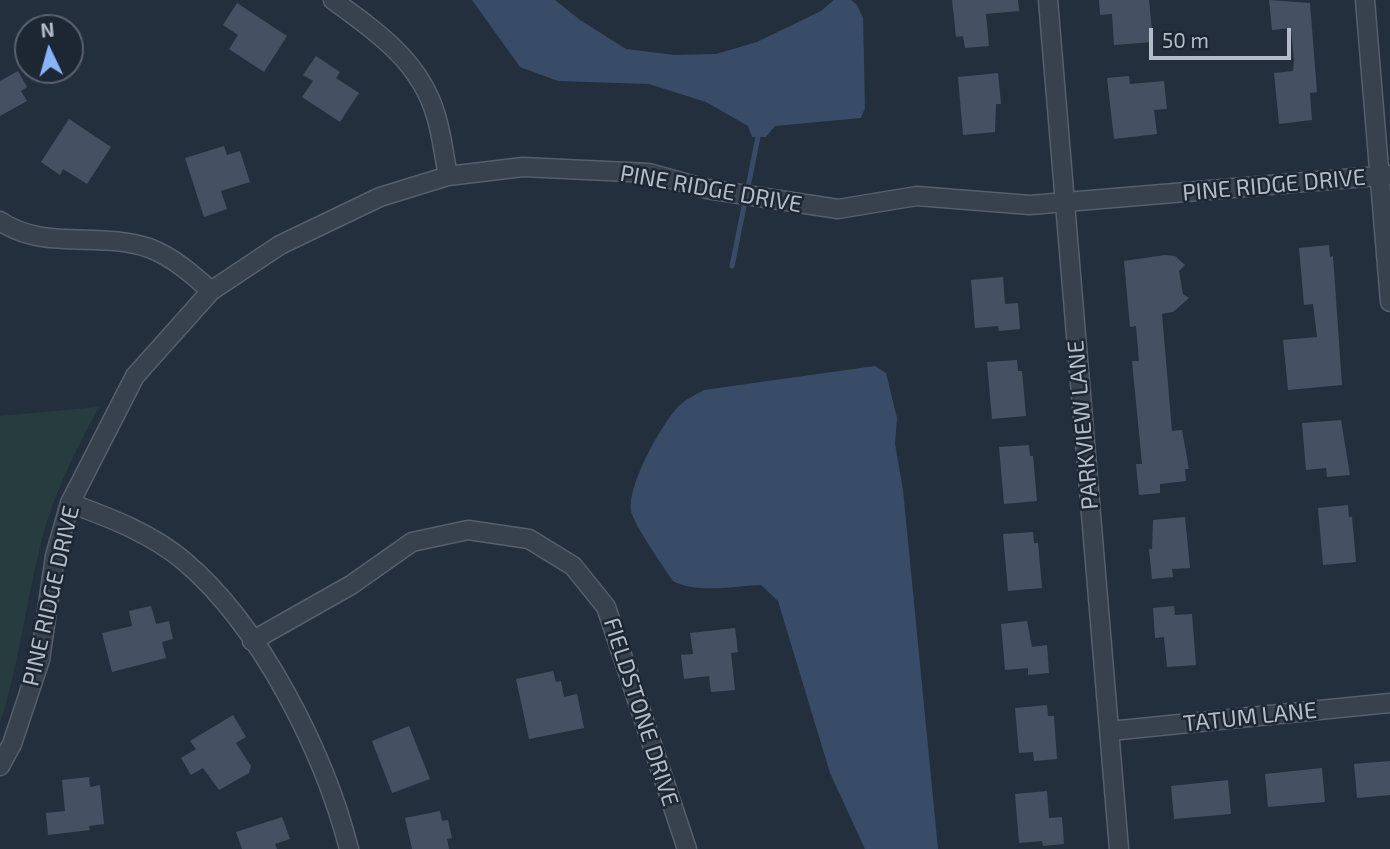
<!DOCTYPE html>
<style>
body{margin:0}
#map{position:relative;width:1390px;height:849px;overflow:hidden;background:#242f3e;font-family:"Exo 2",sans-serif}
canvas{display:block}
.north{position:absolute;left:14px;top:14px;width:70px;height:70px;box-sizing:border-box;background:#1d2633;border:2px solid #59626f;border-radius:50%;rotate:355deg;font-size:19px;font-weight:700;line-height:28px;text-align:center;color:#b4bcc9}
.north::after{content:'';display:block;margin:auto;width:24px;height:32px;background:#8ab4f8;clip-path:polygon(50% 0,100% 100%,50% 72%,0 100%)}
.scale{position:absolute;left:1149px;top:28px;width:142px;height:32px;box-sizing:border-box;border:4px solid #b4bcc9;border-top:0;padding-left:9px;font-size:21px;line-height:24px;white-space:nowrap;color:#b4bcc9;-webkit-text-stroke:5px #1d2633;paint-order:stroke}
</style>
<div id="map">
<canvas width="1390" height="849"></canvas>
<div class="north">N</div>
<div class="scale">50 m</div>
</div>
<script>
const g = document.querySelector('canvas').getContext('2d');
g.lineJoin = 'round';
function fill(path, color) { g.fillStyle = color; g.fill(path, 'evenodd'); }
function stroke(path, color, width, dash) { g.strokeStyle = color; g.lineWidth = width; g.lineCap = dash ? 'butt' : 'round'; g.setLineDash(dash || []); g.stroke(path); }
function write(font, color, halo, rows, align = 'center') {
  g.font = font + ' "Exo 2",sans-serif'; g.lineWidth = 5; g.setLineDash([]); g.textBaseline = 'middle'; g.strokeStyle = halo; g.fillStyle = color; for (const [text, x, y, turn = 0] of rows) {
    g.save(); g.translate(x, y); g.rotate((+turn || 0) * Math.PI / 180); g.textAlign = isNaN(turn) ? turn : align; if (halo) g.strokeText(text, 0, 0); g.fillText(text, 0, 0); g.restore();
  }
}
fill(new Path2D(`
 M99,407c-25,46 -48,92 -60,144 -14,58 -21,116 -39,173v-308z`), '#263c3f');
fill(new Path2D(`
 M472,0h83l25,20 46,29 48,6 42,-1 41,-12 64,-31 13,-11h17l6,5 6,13 2,90 -4,10 -86,8 -9,11h-14l-4,-11 -42,-24 -57,-18 -91,-3 -38,-14z
 M875,366l11,7 11,45 -2,26 8,46 35,359h-73l-35,-76 -52,-172 -17,-16c-27,1 -64,9 -88,-4 -10,-15 -39,-56 -42,-70 -4,-25 29,-84 46,-103 7,-8 18,-13 27,-18z`), '#394c67');
stroke(new Path2D(`
 M732,266l26,-129`), '#394c67', 5);
fill(new Path2D(`
 M952,0h66l1,11 -33,3 3,32 -24,2 -2,-12 -7,1z
 M1099,0h50l4,42 -39,3 -2,-31 -12,1z
 M1269,0l41,3 7,89 -7,1 2,27 -33,4 -5,-51 19,-2 1,-10 -3,-33 -19,2z
 M237,3l50,33 -23,36 -35,-23 9,-14 -15,-10z
 M316,56l24,16 -4,6 23,15 -19,29 -38,-25 11,-16 -10,-6z
 M18,71l9,16 -6,4 6,10 -27,15v-35z
 M998,73l3,31h-5l-1,28 -32,3 -5,-58z
 M1129,76l1,8 34,-3 3,28 -13,1 3,24 -43,5 -7,-61z
 M69,119l42,28 -24,37 -24,-15 -3,6 -19,-13z
 M224,146l3,9 13,-4 10,31 -29,9 6,18 -23,8 -19,-59z
 M1329,245l1,12 3,-1 9,129 -54,5 -5,-50 34,-3 -4,-33 -9,1 -5,-57z
 M1165,255l10,1 10,9 -6,6 4,23 6,4 -16,14 -11,2 10,117 10,-1 7,39h-4l1,12 -26,3v9l-21,2 -3,-31h6l-10,-103h7l-3,-35 -6,1 -6,-66z
 M1003,277l2,27 13,-1 2,26 -21,2 -1,-5 -23,2 -4,-48z
 M1017,360l1,11h4l4,45 -34,3 -5,-57z
 M1341,420l9,55 -23,2 -1,-9 -20,2 -4,-47z
 M1029,445l1,11h3l4,45 -33,3 -5,-57z
 M1348,505l1,12h3l4,45 -33,3 -5,-57z
 M1185,517l5,51 -18,1 1,8 -21,2 -3,-30h3l1,-29z
 M1033,532l1,11h4l4,45 -34,3 -5,-57z
 M151,606l5,18 13,-3 4,18 -11,3 4,16 -54,14 -10,-39 30,-7 -3,-15z
 M1174,606l1,9 17,-1 4,51 -29,2 -3,-30 -9,1 -2,-30z
 M1027,621l5,26 15,-2 2,28 -21,2v-7l-23,2 -4,-46z
 M735,628l3,24 -7,1 4,37 -24,2 -2,-16 -25,3 -3,-24 12,-1 -3,-21z
 M553,671l3,11 5,-1 3,16 13,-3 7,34 -55,11 -13,-60z
 M1047,705l1,11h6l3,43 -23,2 -1,-9 -14,1 -4,-45z
 M233,715l13,22 -10,6 15,23 -2,7 -30,17 -16,-22 -12,7 -10,-17 15,-9 -6,-8z
 M409,726l21,53 -38,14 -20,-52z
 M1390,761v34l-33,3 -3,-34z
 M1322,768l3,34 -57,5 -3,-33z
 M89,777l1,10 10,-2 4,39 -15,2 1,4 -42,5 -2,-22 19,-2 -3,-31z
 M1228,780l3,34 -57,5 -3,-33z
 M1047,791l2,27 13,-1 2,27 -21,2 -1,-5 -23,2 -4,-49z
 M440,811l2,10 6,-1 4,18 -5,1 2,10h-37l-7,-31z
 M282,817l8,22 -15,5 2,5h-35l-6,-17z`), '#455162');
const street = new Path2D(`
 M333,0c43,31 88,62 103,116 6,19 8,40 12,60
 M1048,0l71,849
 M1365,0l25,302
 M0,221c43,30 101,10 149,27 24,9 43,26 62,43
 M70,503c40,15 81,30 114,58 77,65 140,191 165,288
 M252,641l99,-56 61,-43 56,-12 61,9 44,27 33,41 81,242
 M1110,731l280,-28
 M0,766l12,-22 28,-84 15,-104 15,-53 65,-127 76,-85 69,-46 100,-48 68,-21 75,-9 126,6 58,16 131,20 79,-13 113,9 360,-30`);
stroke(street, '#565f6c', 21);
stroke(street, '#38414e', 18);
write('23px', '#b4bcc9', '#1d2633', [
 ["PINE RIDGE DRIVE",1274,185,-5],
 ["PINE RIDGE DRIVE",711,189,10],
 ["PARKVIEW LANE",1083,425,-95],
 ["PINE RIDGE DRIVE",51,596,-77],
 ["FIELDSTONE DRIVE",641,712,72],
 ["TATUM LANE",1250,717,-6]
]);
</script>
